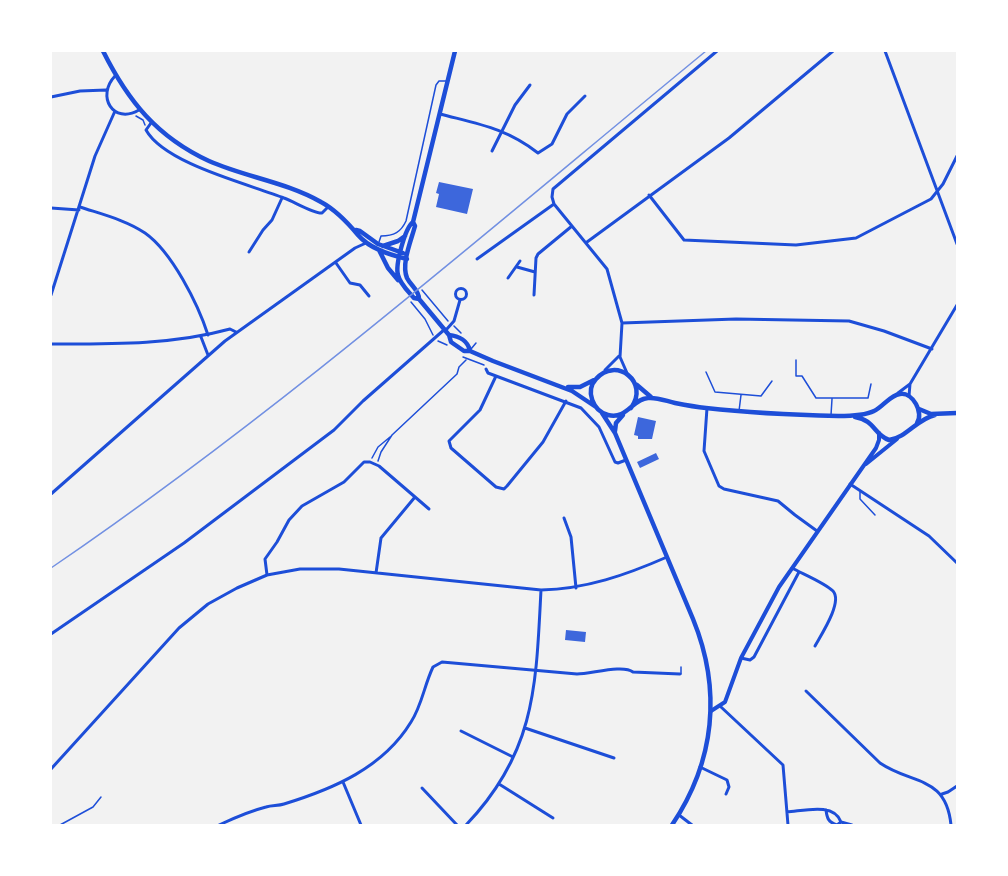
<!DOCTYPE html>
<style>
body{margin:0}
#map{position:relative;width:1008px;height:876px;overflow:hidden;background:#f2f2f2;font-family:Roboto,sans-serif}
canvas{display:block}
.frame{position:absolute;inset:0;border:52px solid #fff;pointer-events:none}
</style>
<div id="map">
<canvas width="1008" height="876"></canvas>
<div class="frame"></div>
</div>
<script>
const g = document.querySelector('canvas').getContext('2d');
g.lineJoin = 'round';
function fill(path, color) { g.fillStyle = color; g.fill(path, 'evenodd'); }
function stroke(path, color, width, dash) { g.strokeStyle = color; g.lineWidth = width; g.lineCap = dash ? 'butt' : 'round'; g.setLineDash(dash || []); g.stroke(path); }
fill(new Path2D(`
 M439,182l34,7 -6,25 -31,-7 3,-13 -3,-1z
 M638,417l18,4 -4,18h-14v-3l-4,-1z
 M656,453l3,6 -19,9 -3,-6z
 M566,630l20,2 -1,10 -20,-2z`), '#3d67dc');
stroke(new Path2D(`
 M136,116l7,4 2,5
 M422,290l26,31
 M411,302l14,17 8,16
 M454,326l7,7
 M438,341l9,4
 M463,357l21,8
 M372,458l6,-11 12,-10
 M378,461l3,-9 11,-17 65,-61 2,-7 7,-7`), '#1d4ed8', 1.5);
stroke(new Path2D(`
 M379,242l2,-6c13,0 20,-4 25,-15l30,-136 3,-4h8
 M471,349l5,-6
 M796,360v16h6l14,22h52l3,-14
 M706,372l9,20 46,4 11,-15
 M739,411l2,-16
 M831,415l1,-16
 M860,492v7l15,16
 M681,674v-7
 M60,825l33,-18 8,-10`), '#1d4ed8', 1.5);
stroke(new Path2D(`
 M885,51l72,193
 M115,76c-19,20 -2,49 24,34
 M51,97l29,-6 26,-1
 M440,114c38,10 66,14 98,39l14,-9 15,-30 18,-18
 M151,123l-5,7c19,34 103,54 138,68 9,3 30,16 38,15l6,-6
 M492,151l23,-46 15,-20
 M649,195l35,45 112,5 60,-7 75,-39 12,-15 14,-28
 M80,207c21,7 46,13 65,26 27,19 53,71 63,102
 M51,208l28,2
 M587,242l142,-104 104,-87
 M249,252l14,-22 9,-10 10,-22
 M477,259l77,-55
 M336,263l14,20 10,2 9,11
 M517,267l18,5
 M508,278l12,-17
 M455.5 294a5.5 5.5 0 1 1 11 0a5.5 5.5 0 1 1-11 0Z
 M51,295l44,-139 20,-45
 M534,295l2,-37 2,-4 34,-28
 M622,323l114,-4 113,2 35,10 48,18
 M446,330l8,-9 6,-21
 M201,337l7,18
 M51,344c60,0 121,1 179,-15l6,3
 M486,369l2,4 93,35 18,19 16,35 3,1 8,-3
 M605,370l14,-14
 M627,373l-7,-16 2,-34 -15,-54 -53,-65 -2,-7 1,-8 164,-138
 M496,376l-16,34 -31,31 2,7 45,39 8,2 3,-3 36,-44 23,-41
 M898,393l12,-9
 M909,396l1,-12 47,-79
 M707,408l-3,43 15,35 5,3 54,12 17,14 22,16
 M850,484l79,52 28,27
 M51,494l174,-153 130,-93 11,-5
 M564,518l7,19 5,51
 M792,568c11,6 33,15 41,23 10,11 -12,44 -18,55
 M376,573l5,-35 34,-41
 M267,575l-2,-16 12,-17 12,-22 13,-14 42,-24 20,-20h6l9,4 50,43
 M51,634l133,-91 150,-113 29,-29 82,-72
 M741,658l9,2 4,-3 45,-85
 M806,691l74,72c32,22 66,12 71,62
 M721,707l62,58 5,60
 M525,728l89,30
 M461,731l52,26
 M700,767l27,13 2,7 -3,7
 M51,769l128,-141 29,-24 29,-16 30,-13 33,-6h39l202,21c45,-1 85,-15 126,-33
 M343,782l18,43
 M499,784l54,34
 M422,788l35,37
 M942,794l6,-2 9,-6
 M787,812c16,-1 47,-10 54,10l-4,3c-9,-3 -10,-7 -11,-15
 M679,815l13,10
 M841,822l11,3
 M219,825c15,-7 31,-14 47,-18 6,-2 12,-1 18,-3 49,-15 99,-36 127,-82 11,-17 13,-36 22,-55l9,-5 135,12c14,0 46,-10 56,-2l47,2
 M466,825c70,-73 70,-140 75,-235`), '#1d4ed8', 3);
stroke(new Path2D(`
 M866,464l31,-25
 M711,711l14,-9 16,-44 38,-71 97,-139 3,-8v-7`), '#1d4ed8', 4);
stroke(new Path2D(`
 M103,51c25,50 54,86 106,110 36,16 77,21 112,41 15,8 27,21 37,33 12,14 32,20 49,24
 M455,51l-42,171 2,4c-4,15 -14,38 -8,52 4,8 12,12 12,21l30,36 2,7 13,9h6l23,10 79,30 24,16
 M413,222c-8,6 -18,43 -15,53 2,9 10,16 16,23l5,1
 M356,230l4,1 18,13 25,9
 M383,246l15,-5 7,-5
 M379,250l9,18 10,12
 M449,335c10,1 19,6 21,16
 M637,385l14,12
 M568,387h12l14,-7
 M631,408c19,-26 -15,-52 -35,-29 -11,12 -3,32 12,36 19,5 24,-16 40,-17 9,-1 18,3 27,5 10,2 21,4 31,5 44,5 88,7 132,8 11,0 26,0 36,-5 9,-4 16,-16 26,-17 13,-2 24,19 17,29
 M919,409l12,5 26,-1
 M602,413l13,20 78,186c29,71 22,142 -21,206
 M855,417c20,3 19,18 34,23 17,-2 28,-21 46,-25
 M615,431l1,-8 7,-8`), '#1d4ed8', 4.5);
stroke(new Path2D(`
 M51,568c229,-156 441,-341 655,-517`), '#7290e2', 1.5);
</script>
